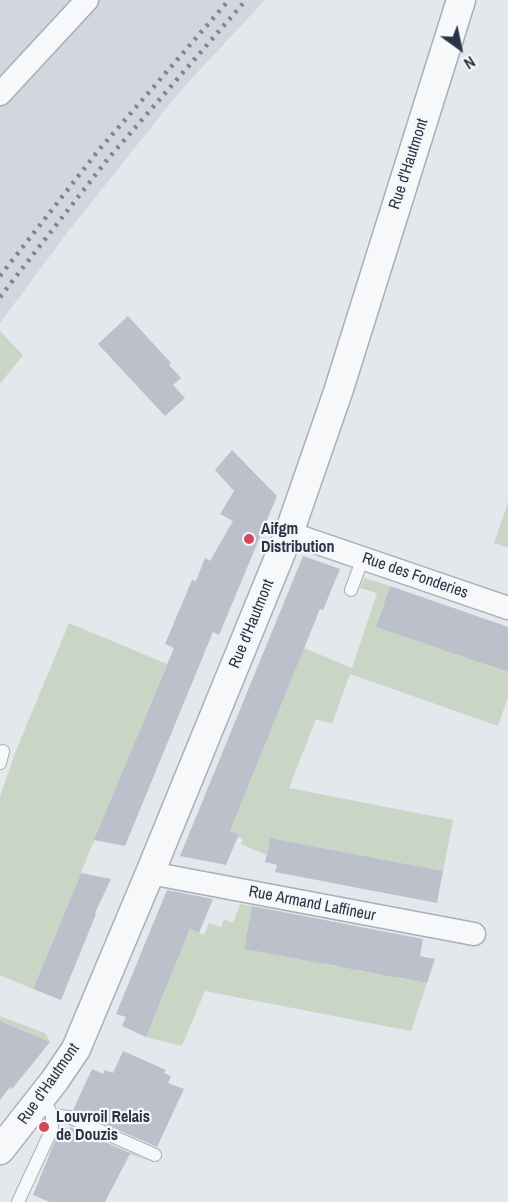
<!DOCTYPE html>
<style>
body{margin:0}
#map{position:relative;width:508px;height:1202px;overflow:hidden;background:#e4e7ec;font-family:"Archivo Narrow",sans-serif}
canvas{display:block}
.north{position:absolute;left:430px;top:18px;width:60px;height:60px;-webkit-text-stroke:4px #f4f6f9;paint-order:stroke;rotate:147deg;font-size:16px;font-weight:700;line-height:24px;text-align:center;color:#2b3445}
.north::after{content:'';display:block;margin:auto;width:21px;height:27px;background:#2b3445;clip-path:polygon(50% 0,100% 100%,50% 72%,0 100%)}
</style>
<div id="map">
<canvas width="508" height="1202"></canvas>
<div class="north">N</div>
</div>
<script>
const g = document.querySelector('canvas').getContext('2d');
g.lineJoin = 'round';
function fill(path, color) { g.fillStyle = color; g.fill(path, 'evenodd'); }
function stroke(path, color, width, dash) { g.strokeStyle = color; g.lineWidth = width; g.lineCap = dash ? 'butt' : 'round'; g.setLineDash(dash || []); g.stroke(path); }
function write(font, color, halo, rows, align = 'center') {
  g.font = font + ' "Archivo Narrow",sans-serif'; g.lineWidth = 4.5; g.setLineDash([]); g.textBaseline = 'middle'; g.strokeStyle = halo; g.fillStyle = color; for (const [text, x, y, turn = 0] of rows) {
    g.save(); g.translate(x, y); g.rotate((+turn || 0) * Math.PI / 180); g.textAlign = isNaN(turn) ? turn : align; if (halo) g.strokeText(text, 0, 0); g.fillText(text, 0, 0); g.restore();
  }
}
fill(new Path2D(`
 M0,0h265l-84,90 -114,143 -67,90z`), '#d2d6de');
fill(new Path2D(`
 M0,331l23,24 -23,29z
 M508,503v45l-14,-5z
 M364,578l26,8 -14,41 16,5 20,-20 5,-17 10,4 -14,41 27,8 14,-40 10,4 -14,40 27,9 14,-40 12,4 -14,41 19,6v25l-10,29 -148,-52 -18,50 -16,-5 -27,69 164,32 -10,51 -173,-33 -4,17 -25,-11 2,-5 -5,-2 1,-3 -9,-3 74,-183 48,20 25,-75 -17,-5z
 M69,623l98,41 -134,325 -33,-14v-178l15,-44z
 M240,904l12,2 -8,43 54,10 20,-40 10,2 -8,42 16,4 30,-39 -7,43 28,4 7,-42 11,3 -8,42 30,5 -16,48 -206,-40 -23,55 -36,-9 44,-108 14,6 5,-12 12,4 3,-8 9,4z
 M0,1016l45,17 5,9 -45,-19 -5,5z`), '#c9d6c5');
fill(new Path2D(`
 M128,316l43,47 -2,2 12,13 -8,7 12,13 -20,18 -67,-72z
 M232,450l45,46 -58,139 -6,-3 -88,214 -31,-6 80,-192 -9,-4 27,-64 4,1 9,-23 5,3 23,-40 -13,-7 14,-23 -19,-21z
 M303,556l37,13 -17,41 -3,-1 -90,222 9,3 -13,31 -46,-9z
 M390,586l118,41v45l-132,-45z
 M270,838l173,33 -6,32 -162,-31 2,-7 -12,-3z
 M81,873l30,6 -16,34 1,1 -35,86 -28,-11z
 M167,890l46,9 -14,34 -9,-4 -44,108 -24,-11 4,-9 -10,-3z
 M252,906l171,33 -3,17 15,3 -8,24 -183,-34z
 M0,1021l50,21 -38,47 -2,-2 -10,13z
 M123,1051l43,19 -2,3 7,3 -3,7 16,6 -27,58 -84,-37 19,-41 11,5 2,-4 8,3z
 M61,1126l9,4v-3l79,34 -19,-7 -25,48h-55l-17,-7z`), '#bbc0ca');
const service = new Path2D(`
 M351,590l12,-32
 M0,763l3,-12
 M52,1115l17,2 86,38
 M18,1202l34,-73v-14l-10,-18`);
const minor = new Path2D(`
 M0,94l87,-94
 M289,533l219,75
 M150,873l324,61`);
const tertiary = new Path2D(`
 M0,1150l55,-70 21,-31 74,-176 139,-340 49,-141 123,-392`);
stroke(service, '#a9aeb7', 14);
stroke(minor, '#a9aeb7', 25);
stroke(tertiary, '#a9aeb7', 31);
stroke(service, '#f7f8fa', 12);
stroke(minor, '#f7f8fa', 22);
stroke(tertiary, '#f7f8fa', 28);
stroke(new Path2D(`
 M0,276l98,-125 131,-151
 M0,297l107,-137 139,-160`), '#7d8696', 4.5, [3, 6]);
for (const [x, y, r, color] of [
 [249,539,6,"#d1495b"],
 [44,1127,6,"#d1495b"]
]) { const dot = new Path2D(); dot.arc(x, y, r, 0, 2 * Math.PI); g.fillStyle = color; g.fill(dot); stroke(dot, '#f4f6f9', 2); }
write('16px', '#2b3445', '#f4f6f9', [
 ["Rue d'Hautmont",409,164,-72],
 ["Rue des Fonderies",415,576,19],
 ["Rue d'Hautmont",252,624,-68],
 ["Rue Armand Laffineur",312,904,11],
 ["Rue d'Hautmont",49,1084,-55]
]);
write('bold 16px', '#2b3445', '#f4f6f9', [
 ["Aifgm",261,530],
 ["Distribution",261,548],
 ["Louvroil Relais",56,1118],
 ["de Douzis",56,1136]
], 'left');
</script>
